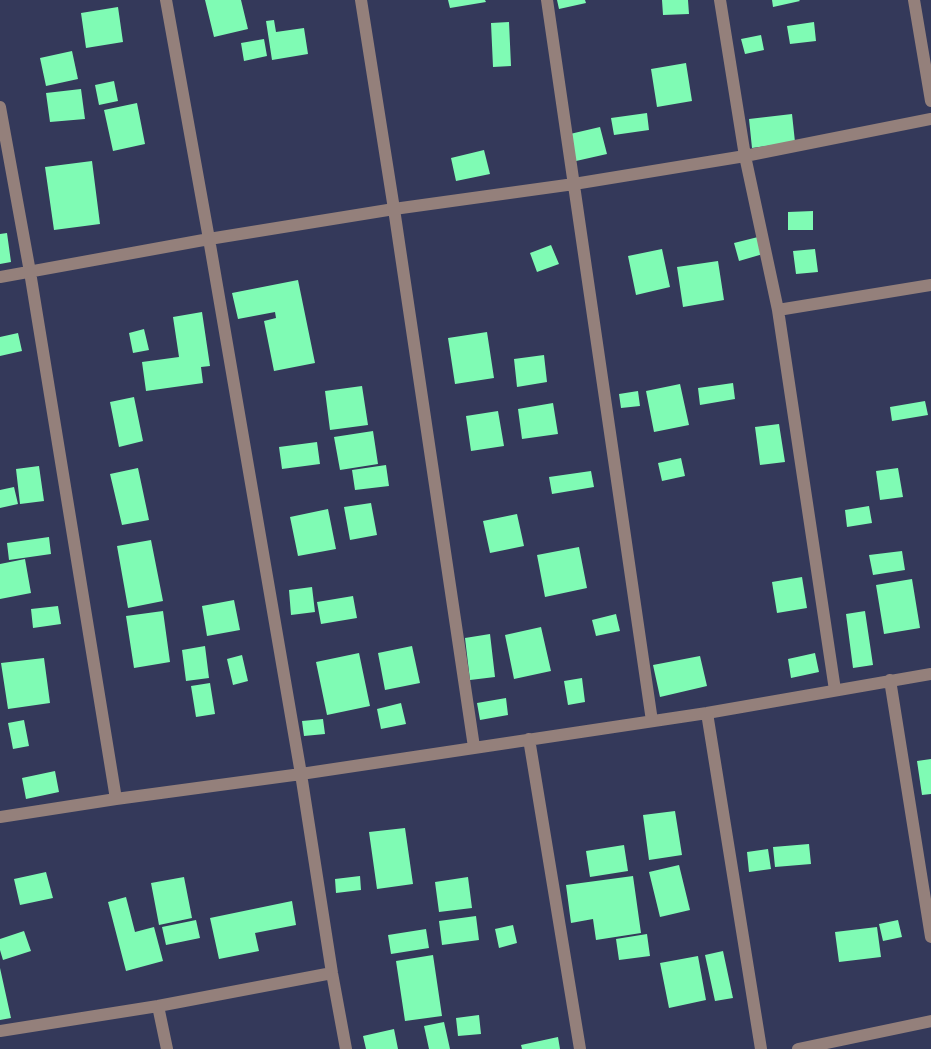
<!DOCTYPE html>
<style>
body{margin:0}
canvas{display:block;background:#34395a}
</style>
<canvas width="931" height="1049"></canvas>
<script>
const g = document.querySelector('canvas').getContext('2d');
g.lineJoin = 'round';
function fill(path, color) { g.fillStyle = color; g.fill(path, 'evenodd'); }
function stroke(path, color, width, dash) { g.strokeStyle = color; g.lineWidth = width; g.lineCap = dash ? 'butt' : 'round'; g.setLineDash(dash || []); g.stroke(path); }
fill(new Path2D(`
 M205,0h36l7,29 -34,8z
 M448,0h37l1,2 -36,6z
 M557,0h28l1,3 -27,6z
 M662,0h26l1,14 -26,1z
 M772,0h27l1,1 -27,6z
 M118,7l5,35 -37,6 -5,-35z
 M274,20l2,12 28,-4 4,26 -36,6 -6,-39z
 M509,22l2,44 -18,1 -2,-44z
 M814,22l2,19 -26,3 -3,-18z
 M761,35l3,15 -19,4 -4,-15z
 M264,39l3,17 -23,5 -3,-18z
 M72,51l6,28 -32,7 -6,-28z
 M686,63l6,38 -35,6 -6,-38z
 M114,81l4,20 -19,4 -4,-20z
 M81,89l4,30 -35,3 -4,-29z
 M137,103l8,41 -32,7 -9,-41z
 M647,113l2,17 -35,5 -3,-17z
 M792,114l3,28 -43,6 -3,-29z
 M600,127l7,27 -31,7 -6,-27z
 M484,150l6,24 -34,7 -5,-23z
 M92,161l8,63 -46,6 -9,-63z
 M813,211v19h-25v-18z
 M7,233l4,29 -11,2v-30z
 M758,237l5,17 -24,7 -5,-18z
 M551,245l8,19 -22,8 -7,-19z
 M662,249l8,38 -34,8 -8,-39z
 M815,249l3,23 -22,2 -3,-23z
 M718,261l6,39 -41,7 -6,-40z
 M298,280l17,83 -41,8 -10,-50 12,-3 -1,-6 -37,7 -6,-26z
 M202,312l8,54 -9,1 2,16 -57,8 -4,-29 37,-5 -6,-40z
 M144,329l5,21 -16,3 -4,-20z
 M487,332l7,46 -39,6 -7,-46z
 M18,333l4,18 -22,5v-19z
 M544,355l3,27 -30,5 -3,-28z
 M733,383l2,16 -35,6 -2,-17z
 M680,384l9,41 -35,7 -8,-41z
 M362,386l6,39 -38,5 -5,-39z
 M638,391l2,15 -19,2 -2,-14z
 M134,397l9,44 -24,6 -9,-45z
 M925,401l3,14 -36,6 -2,-14z
 M553,403l5,31 -36,5 -4,-30z
 M498,411l6,35 -33,5 -5,-35z
 M779,424l6,38 -25,3 -5,-38z
 M373,431l5,33 -38,6 -6,-33z
 M317,442l3,22 -38,5 -3,-22z
 M681,458l4,18 -23,5 -4,-18z
 M386,465l3,21 -34,4 -3,-20z
 M39,466l5,35 -24,3 -4,-35z
 M138,468l11,52 -27,5 -12,-51z
 M898,468l5,29 -23,3 -4,-29z
 M591,471l3,16 -42,7 -3,-17z
 M14,487l4,17 -18,4v-18z
 M371,503l6,32 -27,5 -6,-33z
 M869,506l3,17 -25,4 -2,-17z
 M328,509l8,40 -38,7 -8,-39z
 M517,514l7,32 -34,7 -7,-32z
 M49,537l2,17 -42,6 -2,-17z
 M151,540l12,61 -35,7 -11,-62z
 M579,547l8,41 -42,9 -8,-42z
 M902,551l3,19 -32,5 -4,-20z
 M25,559l6,34 -31,6v-35z
 M802,577l5,31 -30,5 -5,-31z
 M912,579l8,49 -36,6 -8,-49z
 M312,587l3,25 -24,3 -2,-25z
 M353,596l4,22 -36,6 -4,-22z
 M234,600l6,30 -33,6 -5,-30z
 M58,606l3,18 -28,4 -2,-19z
 M163,611l7,51 -36,6 -8,-52z
 M865,611l8,54 -20,3 -7,-54z
 M616,614l4,17 -24,5 -4,-16z
 M541,627l10,44 -37,8 -9,-44z
 M490,634l5,43 -25,3 -5,-42z
 M205,646l4,32 -23,3 -4,-31z
 M412,646l8,37 -35,7 -7,-37z
 M359,653l11,53 -43,9 -11,-53z
 M815,653l4,19 -28,6 -3,-19z
 M242,655l6,26 -15,4 -6,-26z
 M700,656l7,30 -47,11 -7,-32z
 M44,658l6,45 -42,6 -7,-46z
 M582,678l3,24 -17,3 -4,-24z
 M210,683l5,31 -19,3 -5,-31z
 M506,698l2,17 -28,5 -3,-17z
 M401,703l5,21 -25,5 -4,-20z
 M323,719l2,15 -21,2 -2,-15z
 M24,720l5,26 -16,3 -5,-26z
 M931,759v35l-9,1 -5,-34z
 M55,771l4,21 -33,7 -4,-21z
 M675,811l7,44 -33,5 -6,-45z
 M405,828l8,56 -36,5 -8,-57z
 M809,844l2,20 -36,3 -2,-20z
 M624,845l4,26 -38,6 -4,-26z
 M768,849l3,20 -22,3 -2,-20z
 M679,865l11,45 -30,7 -11,-45z
 M46,872l7,26 -33,7 -6,-26z
 M360,876l1,14 -25,3 -1,-14z
 M633,876l8,57 -45,7 -3,-21 -22,4 -5,-38z
 M184,877l8,41 -33,7 -8,-42z
 M468,877l4,31 -33,4 -4,-30z
 M126,897l9,35 19,-5 9,34 -37,10 -18,-69z
 M292,901l4,24 -41,8 4,18 -40,8 -9,-41z
 M476,916l3,24 -37,5 -3,-24z
 M196,920l4,18 -34,7 -4,-18z
 M898,920l4,17 -19,4 -4,-17z
 M513,925l4,18 -18,5 -4,-19z
 M877,927l4,30 -42,5 -4,-30z
 M426,929l3,19 -38,6 -3,-19z
 M24,931l7,20 -28,9 -3,-10v-11z
 M647,934l3,22 -31,4 -3,-21z
 M723,951l10,47 -18,3 -10,-46z
 M433,955l9,61 -37,5 -9,-60z
 M698,956l8,44 -37,8 -9,-45z
 M0,968l11,50 -11,2z
 M479,1015l2,19 -23,2 -2,-18z
 M444,1022l6,27h-21l-5,-23z
 M394,1029l4,20h-32l-3,-13z
 M558,1037l2,12h-38l-1,-4z`), '#7ffbb4');
stroke(new Path2D(`
 M166,0l43,239 92,535 31,199 14,76
 M361,0l33,209 80,538
 M547,0l105,721
 M720,0l25,156 33,154 57,380
 M914,0l17,101
 M0,107l30,165 86,527
 M0,277l209,-38 185,-30 180,-25 171,-28 186,-37
 M778,310l153,-25
 M890,680l41,257
 M707,713l54,336
 M529,739l51,310
 M0,817l116,-18 185,-25 406,-61 224,-39
 M158,1006l9,43
 M0,1031l158,-25 174,-33
 M798,1049l133,-28`), '#94807b', 12);
</script>
